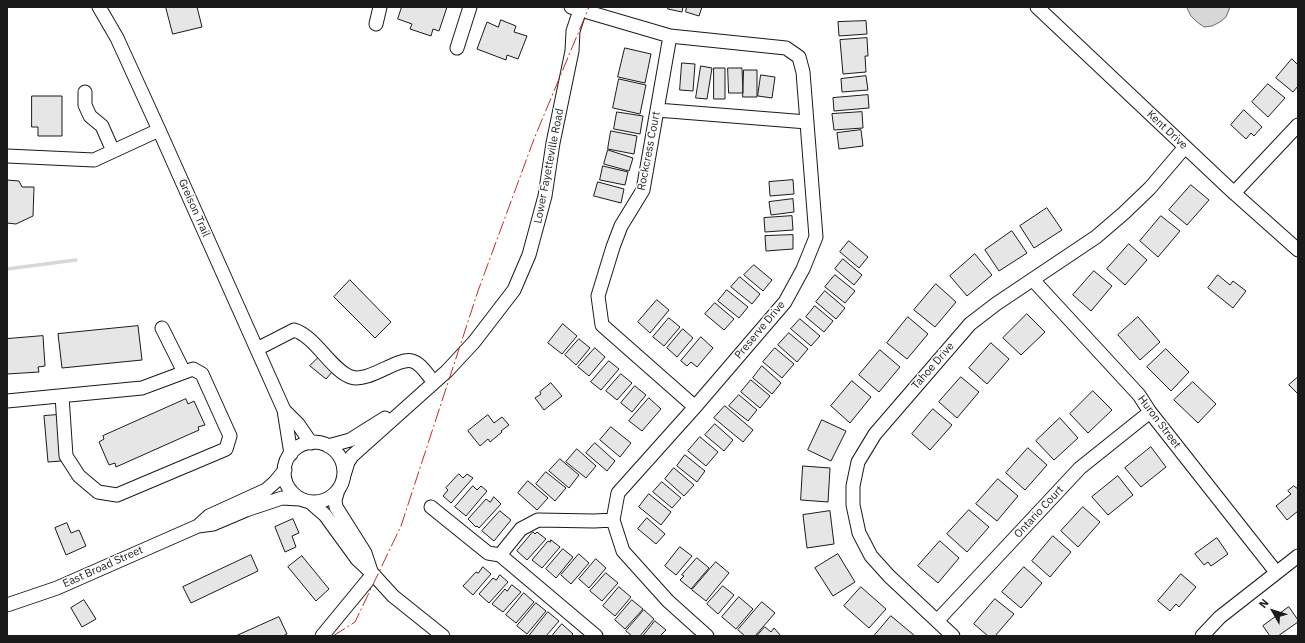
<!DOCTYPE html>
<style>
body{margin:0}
#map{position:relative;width:1305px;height:643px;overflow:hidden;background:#fff;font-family:"IBM Plex Sans",sans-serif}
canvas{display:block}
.frame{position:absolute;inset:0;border:8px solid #1a1a1a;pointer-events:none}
.north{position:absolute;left:1253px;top:591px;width:40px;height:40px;-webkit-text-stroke:3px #fff;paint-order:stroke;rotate:309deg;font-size:11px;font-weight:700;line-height:16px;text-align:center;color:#1a1a1a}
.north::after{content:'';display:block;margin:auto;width:14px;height:18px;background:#1a1a1a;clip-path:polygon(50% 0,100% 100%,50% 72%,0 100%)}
</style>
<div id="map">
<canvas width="1305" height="643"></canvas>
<div class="frame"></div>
<div class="north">N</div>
</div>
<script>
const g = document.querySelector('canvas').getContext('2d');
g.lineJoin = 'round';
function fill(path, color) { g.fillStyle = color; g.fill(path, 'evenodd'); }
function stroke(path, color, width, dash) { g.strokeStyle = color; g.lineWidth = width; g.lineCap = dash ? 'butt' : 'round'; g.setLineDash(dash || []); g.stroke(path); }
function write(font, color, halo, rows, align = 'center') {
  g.font = font + ' "IBM Plex Sans",sans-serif'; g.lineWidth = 3; g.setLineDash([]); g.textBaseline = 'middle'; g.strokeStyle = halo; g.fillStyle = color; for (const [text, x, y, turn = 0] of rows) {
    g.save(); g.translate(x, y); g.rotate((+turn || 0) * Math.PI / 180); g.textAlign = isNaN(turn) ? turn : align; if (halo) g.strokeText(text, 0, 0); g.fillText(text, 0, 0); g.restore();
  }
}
const water = new Path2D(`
 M1187,7h43l-4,10 -6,5 -8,4 -8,1 -7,-5 -6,-6z`);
fill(water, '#d7d7d7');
stroke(water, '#6a6a6a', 1);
stroke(new Path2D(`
 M7,269l69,-9`), '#d7d7d7', 3.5);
const building = new Path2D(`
 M166,7h31l5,20 -29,7z
 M402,7h45l-8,24 -6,-2 -2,7 -21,-7 2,-5 -14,-5z
 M668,7h15l-1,5 -14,-3z
 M687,7h15l-3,9 -13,-4z
 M501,20l15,6 -2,6 13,4 -9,23 -11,-4 -1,5 -29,-11 10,-27 11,5z
 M866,21l1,13 -28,2 -1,-14z
 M867,38l1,18h-3l1,16 -23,2 -3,-34z
 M625,48l26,6 -6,29 -27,-6z
 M1292,59l6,6v21l-5,6 -17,-14z
 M682,63l13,1 -2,27 -13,-1z
 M701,66l11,2 -5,31 -11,-1z
 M714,68h11v31h-11z
 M728,68h14l1,25h-14z
 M744,70h13v27h-14z
 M761,75l14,2 -3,21 -14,-2z
 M866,76l2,14 -26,2 -1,-13z
 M619,79l27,6 -6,29 -27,-6z
 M1268,84l17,14 -17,19 -16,-15z
 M868,95l1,13 -35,3 -1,-13z
 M32,96h30v40h-24v-9h-6z
 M1244,110l18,17 -8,9 -3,-3 -5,6 -15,-14z
 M617,112l26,4 -3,18 -26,-5z
 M862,112l1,16 -29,2 -2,-16z
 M861,130l2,16 -24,3 -2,-16z
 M611,131l26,5 -3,18 -26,-5z
 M608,150l25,8 -4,13 -25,-7z
 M603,166l25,6 -3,13 -25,-5z
 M7,180l12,1 3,6h12l-1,29 -17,8 -9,-1z
 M793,180l1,14 -24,2 -1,-14z
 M598,182l26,7 -3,14 -27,-7z
 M1191,185l18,15 -22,25 -18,-15z
 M793,199l1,13 -23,3 -2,-13z
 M1047,208l15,22 -28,18 -14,-22z
 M792,216l1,14 -28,2 -1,-14z
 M1161,216l19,15 -22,26 -18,-16z
 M1012,231l15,22 -28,18 -14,-21z
 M793,235v14l-27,2 -1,-15z
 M849,241l19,16 -9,11 -19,-16z
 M1129,244l18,16 -22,25 -18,-16z
 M975,254l17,21 -25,21 -17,-20z
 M843,259l19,16 -8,10 -19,-16z
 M754,265l18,15 -9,11 -19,-16z
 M1094,271l18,15 -21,25 -18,-16z
 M835,275l20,16 -10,12 -20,-16z
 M1218,275l12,10 3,-4 13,10 -13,17 -25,-20z
 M740,277l20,17 -8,10 -21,-17z
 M350,280l41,42 -16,16 -41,-41z
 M936,284l20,18 -21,25 -21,-17z
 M727,290l21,17 -9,11 -21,-17z
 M825,291l20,17 -9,11 -20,-17z
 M657,300l12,10 -19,23 -12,-11z
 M715,303l19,16 -10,11 -19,-16z
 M815,306l18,15 -9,11 -18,-15z
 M1027,314l18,18 -24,23 -18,-17z
 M908,317l20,17 -21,25 -20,-16z
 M1138,317l22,25 -20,18 -22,-25z
 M669,318l11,9 -16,19 -11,-9z
 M800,319l20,17 -9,10 -20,-17z
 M563,324l14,12 -15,18 -14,-11z
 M138,326l4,34 -80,8 -4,-34z
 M683,329l10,9 -16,19 -10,-9z
 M789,333l19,16 -11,13 -19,-17z
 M43,336l2,30 -7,1 1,5 -32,2v-35z
 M701,337l12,11 -16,19 -6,-5 -4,4 -6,-5z
 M579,339l11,9 -14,17 -11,-10z
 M991,343l18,16 -22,25 -18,-16z
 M595,348l10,9 -16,19 -11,-9z
 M775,348l19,16 -12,14 -19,-16z
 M1166,349l23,23 -18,19 -24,-24z
 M880,350l20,17 -21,25 -20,-17z
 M318,358l15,13 -7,8 -16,-13z
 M609,361l10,8 -18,21 -10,-8z
 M762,366l19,17 -9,11 -19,-16z
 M621,374l11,9 -15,17 -11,-9z
 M961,377l18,15 -22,26 -18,-16z
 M1298,377v15l-1,1 -8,-8z
 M751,380l19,16 -10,12 -19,-16z
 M852,381l19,16 -21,26 -19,-17z
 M1193,382l23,22 -18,19 -24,-23z
 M551,383l11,13 -18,14 -9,-12 6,-4 -1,-2z
 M635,386l11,9 -14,17 -11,-9z
 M1093,391l19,19 -24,23 -18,-19z
 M739,395l18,15 -9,11 -19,-15z
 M649,398l12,11 -19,22 -13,-10z
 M186,399l2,5 6,-3 11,24 -7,2 1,3 -83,37 -1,-4 -6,2 -10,-23 5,-3 -1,-3z
 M725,406l28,24 -10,12 -29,-24z
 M933,409l19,16 -22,25 -18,-16z
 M57,415l4,46 -13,1 -4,-46z
 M488,415l6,8 8,-6 7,8 -8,6 1,1 -12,10 -2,-3 -8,7 -12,-15z
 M1060,418l18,20 -24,22 -18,-19z
 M822,420l24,11 -15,30 -23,-11z
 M715,424l18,16 -9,11 -19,-16z
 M611,427l20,16 -11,14 -20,-17z
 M700,437l18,15 -12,14 -18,-15z
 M595,443l20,18 -8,10 -21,-18z
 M1151,447l15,20 -25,20 -16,-19z
 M1028,448l19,17 -22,25 -19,-17z
 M577,449l19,17 -10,12 -20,-16z
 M685,455l20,16 -8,11 -20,-16z
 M560,459l19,16 -10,13 -20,-17z
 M803,466l27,2 -2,34 -27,-2z
 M674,468l20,17 -10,11 -19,-17z
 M546,472l20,16 -11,13 -19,-17z
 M459,474l4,4 4,-4 6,4 -22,25 -8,-7 5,-6 -2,-2z
 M1118,476l15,19 -25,20 -16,-18z
 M998,479l20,17 -21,25 -21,-17z
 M528,481l20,17 -11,12 -19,-17z
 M662,482l19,16 -9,10 -19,-16z
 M473,486l4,4 4,-4 6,5 -21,25 -11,-9z
 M1294,486l4,3v22l-11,9 -11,-14 15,-12 -3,-3z
 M649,494l22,18 -10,13 -22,-18z
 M494,497l7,7 -22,24 -2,-2 -1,1 -8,-8 18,-20 4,3z
 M1083,507l17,15 -22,25 -17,-16z
 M969,510l20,17 -22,25 -20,-18z
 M500,511l11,9 -17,21 -12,-10z
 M830,511l4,33 -27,4 -4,-33z
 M647,518l18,16 -9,10 -18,-15z
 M293,519l6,14 -7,3 4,11 -11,5 -10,-25z
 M67,523l4,10 8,-3 7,16 -20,9 -11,-27z
 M533,532l2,2 2,-2 9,7 -19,21 -10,-9z
 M1053,536l18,16 -21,25 -18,-16z
 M1217,538l11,16 -17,12 -3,-4 -4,3 -9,-11z
 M551,540l9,7 -18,21 -10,-8 16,-19 2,1z
 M940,541l19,17 -21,25 -20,-17z
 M680,547l12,9 -16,19 -11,-9z
 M563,549l10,8 -17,21 -10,-9z
 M579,554l10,9 -18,21 -10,-9z
 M838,554l17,28 -22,14 -18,-28z
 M251,555l7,16 -67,32 -8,-16z
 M302,556l27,33 -13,12 -28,-34z
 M697,558l12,10 -18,21 -11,-9 4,-4 -2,-1z
 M596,559l10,9 -17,20 -10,-9z
 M716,562l13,11 -23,28 -14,-11z
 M483,567l8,7 -18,21 -10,-9 13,-14 2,1z
 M1024,567l18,16 -21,25 -19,-16z
 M606,573l12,10 -16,18 -12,-10z
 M1181,574l15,13 -17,20 -3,-3 -6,7 -12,-10z
 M500,575l8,7 -19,21 -10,-9 14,-16 3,2z
 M512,585l9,7 -18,20 -11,-8 13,-15 2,2z
 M723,586l11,9 -16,19 -11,-10z
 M619,587l12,10 -16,19 -12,-10z
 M861,587l25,22 -17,19 -25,-22z
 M524,593l10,9 -18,21 -10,-8z
 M739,597l14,12 -17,20 -14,-12z
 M995,599l19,15 -19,22h-7l-14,-12z
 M84,600l12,19 -14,8 -11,-19z
 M632,600l11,9 -18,20 -10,-9z
 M762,602l13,11 -20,23h-10l-7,-6z
 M536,603l10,8 -19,23 -10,-8z
 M1289,607l9,13v2l-20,14h-8l-7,-10z
 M644,610l10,9 -14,17h-8l-6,-5z
 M548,612l11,9 -13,15h-17z
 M891,616l24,20h-41z
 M279,617l8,17 -4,2h-47z
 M655,621l11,9 -6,6h-17z
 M562,624l11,10 -2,2h-19z
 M765,627l6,5 3,-4 7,8h-24z`);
fill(building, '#e6e6e6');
stroke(building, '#1a1a1a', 1);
const minor = new Path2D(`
 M99,7l18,31 42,92 125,280 7,44
 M571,7l99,29 116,12 13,9 4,15 13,165 -13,32 -18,33 -90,105 -77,86 -5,27 10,31 45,50 39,35
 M1037,7l197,186 64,57
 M376,24l4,-17
 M670,36l-27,154 -22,36 -8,21 -15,49 4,29 93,82
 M457,48l13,-41
 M85,92v13l5,11 12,10 11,25
 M657,110l150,12
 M7,156l87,4 65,-30
 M1234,193l64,-68
 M1033,280l106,115 11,17 126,160
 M162,328l22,44
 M257,349l37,-19c21,6 38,41 57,47 18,6 46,-20 61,-16 9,2 16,15 22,21
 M7,401l135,-13 51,-19 9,5 28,62 -4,13 -109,46 -19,-3 -19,-16 -13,-20 -4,-60
 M284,410l14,14 13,19
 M284 472a30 30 0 1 1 60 0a30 30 0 1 1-60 0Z
 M328,446l22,-6 35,-22
 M344,475l4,-13 4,-6 95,-85 27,-29 40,-52 15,-35 16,-59 8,-53 19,-92 1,-20 8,-24
 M338,490l-3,10 1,7 29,46 6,18
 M310,502l15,13 32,44 16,15 20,22 50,40
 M431,507l57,46 12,2 96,81
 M198,526l11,-10 57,-26 9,-8 10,-12
 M500,555l21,-26 17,-9 56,1 19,-1
 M7,605l50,-17 141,-62 15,-2 33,-14 36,-12 18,1
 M937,621l143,-153 70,-56
 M322,636l51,-62
 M953,636l-64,-60 -18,-20 -12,-23 -6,-28v-19l5,-24 17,-28 95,-110 26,-20 100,-67 28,-24 26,-25 35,-41
 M1202,636l18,-19 78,-61`);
stroke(minor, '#1a1a1a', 15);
stroke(minor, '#fff', 13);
stroke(new Path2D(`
 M333,636l22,-14 46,-96 77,-235 56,-152 55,-132`), '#c62828', 1, [14, 3, 2, 3]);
write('11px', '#1a1a1a', '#fff', [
 ["Kent Drive",1167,130,43],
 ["Rockcress Court",649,151,-79],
 ["Lower Fayetteville Road",549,166,-79],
 ["Greison Trail",194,208,66],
 ["Preserve Drive",760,330,-50],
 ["Tahoe Drive",933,366,-49],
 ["Huron Street",1159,422,53],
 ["Ontario Court",1039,512,-47],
 ["East Broad Street",103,567,-24]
]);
</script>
